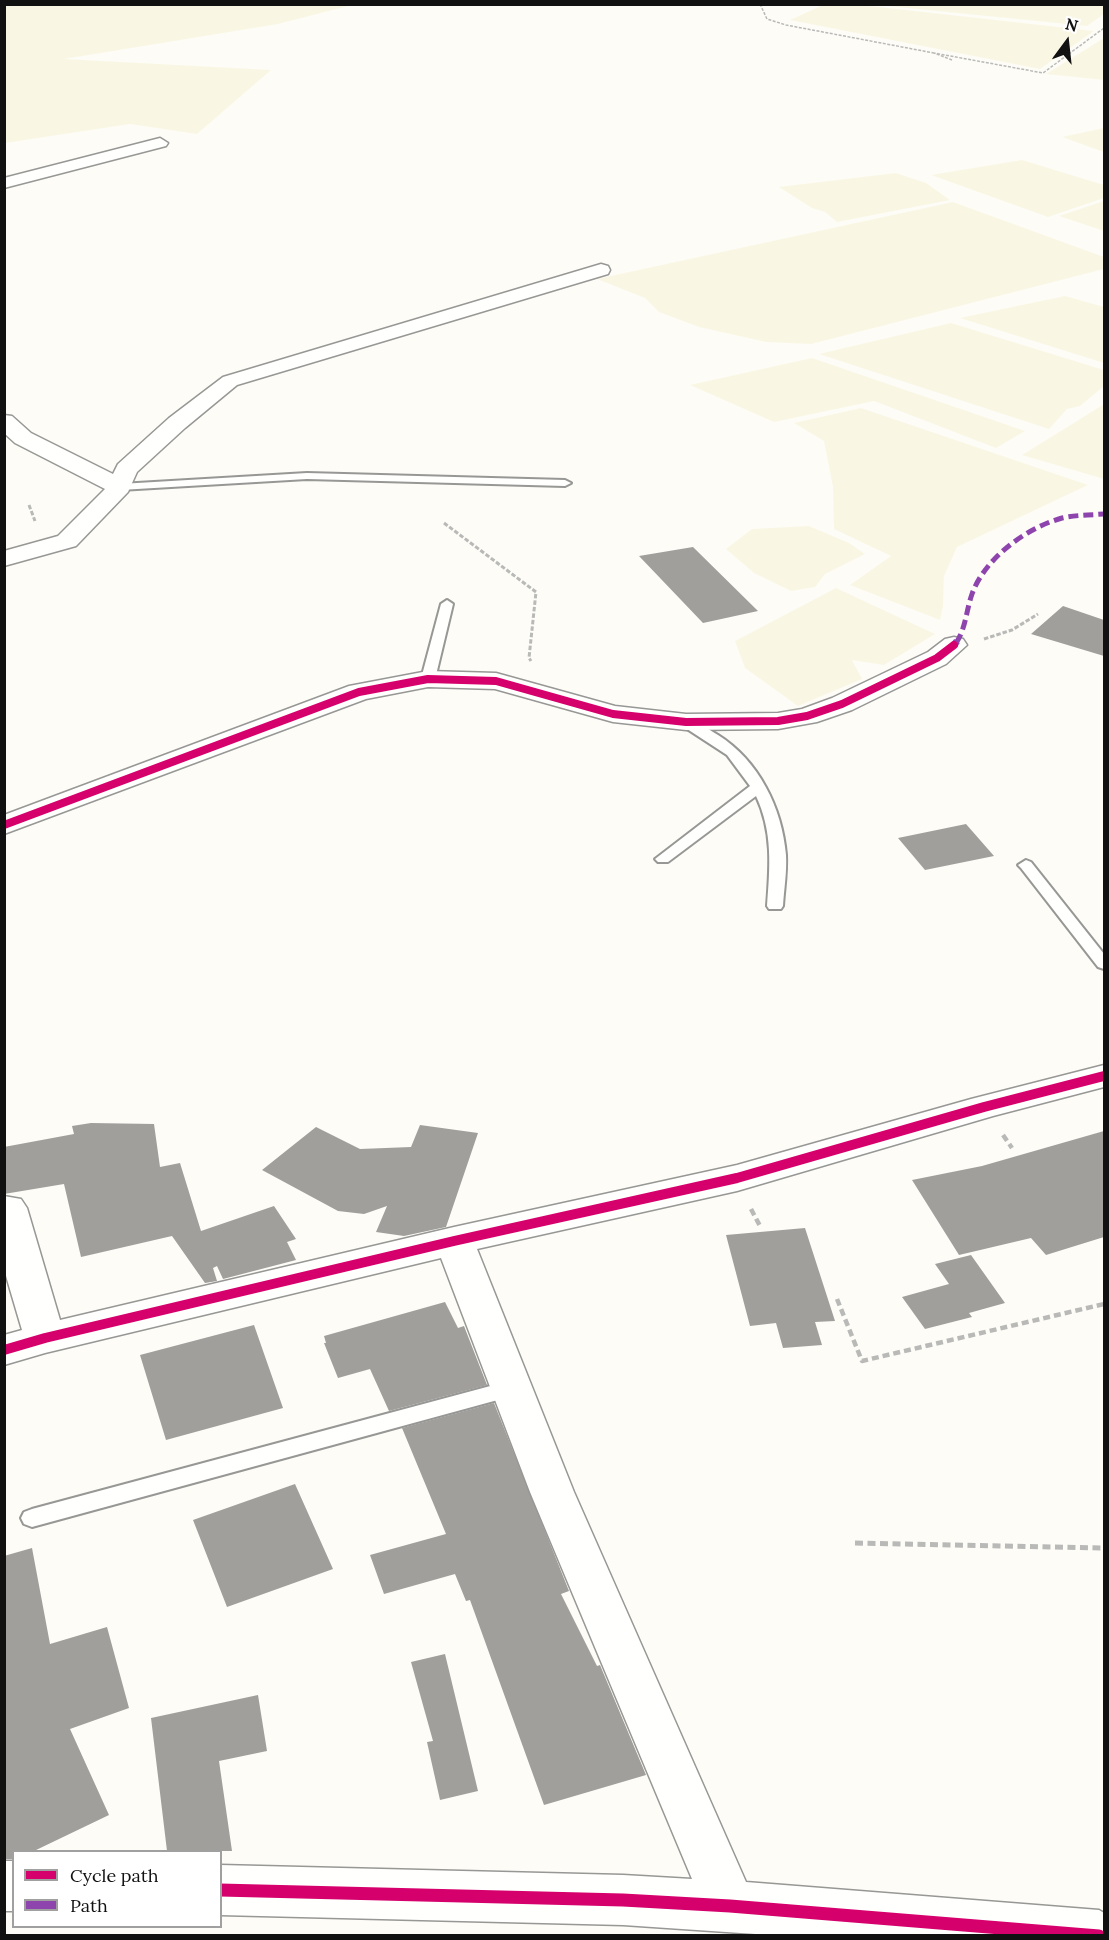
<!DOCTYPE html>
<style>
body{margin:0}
#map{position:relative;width:1109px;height:1940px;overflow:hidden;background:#fdfcf7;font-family:Lora,serif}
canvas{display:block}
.frame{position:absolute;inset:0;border:6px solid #111;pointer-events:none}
.legend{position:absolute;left:12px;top:1850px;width:210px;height:78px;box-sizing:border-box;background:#fff;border:2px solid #a0a0a0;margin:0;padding:8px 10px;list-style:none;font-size:18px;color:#111}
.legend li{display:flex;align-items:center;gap:12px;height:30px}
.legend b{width:30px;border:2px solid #a0a0a0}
.north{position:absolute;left:1037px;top:12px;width:60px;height:60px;-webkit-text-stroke:4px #fff;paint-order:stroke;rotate:15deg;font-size:16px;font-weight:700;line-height:24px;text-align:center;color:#111}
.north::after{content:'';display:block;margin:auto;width:21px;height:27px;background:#111;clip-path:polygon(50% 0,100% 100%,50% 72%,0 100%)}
</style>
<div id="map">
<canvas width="1109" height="1940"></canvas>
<div class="frame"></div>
<ul class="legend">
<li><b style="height:8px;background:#d6006c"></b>Cycle path</li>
<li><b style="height:8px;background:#8e44ad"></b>Path</li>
</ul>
<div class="north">N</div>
</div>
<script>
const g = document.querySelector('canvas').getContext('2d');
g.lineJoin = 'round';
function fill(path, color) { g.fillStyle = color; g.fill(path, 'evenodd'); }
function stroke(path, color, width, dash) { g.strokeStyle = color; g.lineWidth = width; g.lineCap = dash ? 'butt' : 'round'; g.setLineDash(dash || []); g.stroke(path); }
fill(new Path2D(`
 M1104,4v10l-17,12 -210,-21z
 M4,5l1,-1 347,1 -74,19 -214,35 207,11 -74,64 -67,-10 -125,19z
 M861,5l233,26 -54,38 -250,-49 33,-15z
 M1104,38v42l-58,-6z
 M1104,128v24l-42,-15z
 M1022,160l82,25v13l-56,19 -117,-42z
 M896,173l30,10 24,17 -113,22 -12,-10 -13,-4 -33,-21z
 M1104,201v30l-45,-15z
 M953,202l151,55v12l-293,75 -45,-2 -67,-15 -40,-15 -14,-14 -48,-19z
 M1065,296l39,11v56l-144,-45z
 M951,323l153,47v16l-24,20 -13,3 -18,20 -230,-75z
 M812,358l213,73 -29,17 -122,-47 -100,21 -84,-37z
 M1104,404v75l-82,-24 55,-34z
 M861,408l227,77 -131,62 -13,29 -1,30 -3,14 -90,-35 41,-29 -57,-27 -1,-42 -9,-46 -30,-18z
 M809,526l40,17 16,11 -40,20 -10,13 -24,4 -37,-18 -28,-24 26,-20z
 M836,588l99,46 -51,31 -32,-5 10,19 -64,27 -53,-38 -10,-27z`), '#f9f7e4');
fill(new Path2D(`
 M693,547l65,64 -55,12 -64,-67z
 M1063,606l41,14v36l-73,-22z
 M966,824l28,32 -69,14 -27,-32z
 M91,1123l63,1 6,43 20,-4 21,68 73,-25 22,33 -9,3 9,18 -73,19 -6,-13 -4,2 4,13 -12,2 -33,-47 -91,21 -17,-73 -60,10v-47l70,-13 -2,-8z
 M420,1125l58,8 -32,94 -42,9 -28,-4 11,-26 -23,8 -26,-3 -76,-41 54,-43 44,22 51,-2z
 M1104,1131v106l-58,18 -15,-17 -72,17 -47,-75 70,-14z
 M805,1228l30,93 -20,1 7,23 -39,3 -7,-25 -26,3 -24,-91z
 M971,1255l34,48 -36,10 3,4 -47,12 -23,-32 47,-13 -14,-20z
 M445,1302l13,26 6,-2 23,59 -98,26 -19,-42 -32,9 -14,-35h2l-2,-7z
 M254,1325l29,83 -117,32 -26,-85z
 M494,1403l75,188 -8,3 36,72 3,-1 46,110 -102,30 -74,-205 -4,1 -11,-27 -71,20 -14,-39 76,-21 -44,-106z
 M295,1484l38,85 -106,38 -34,-87z
 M32,1548l18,96 57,-17 22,81 -59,21 39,86 -75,36h-20v8h-10v-303z
 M445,1654l33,137 -38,9 -13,-58 6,-1 -22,-79z
 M258,1695l9,56 -48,10 13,90h-65l-16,-133z`), '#a19f9c');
const service = new Path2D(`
 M307,473l258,7 6,3 -6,3 -258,-7 -187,11 -6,-3 6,-3z
 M447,600l6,4 -18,75 -7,4 -5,-1 -2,-3 20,-75z
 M686,718c11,3 22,11 32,17 41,26 64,73 68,120 1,17 -2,34 -3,51l-2,3h-12l-2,-3c3,-39 6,-74 -11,-110l-88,66h-10l-3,-3 95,-73 -23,-31 -46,-30 -2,-3z
 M1026,860l5,2 73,92v15l-6,-2 -77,-99 -3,-3z
 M509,1381l7,2 3,6 -3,6 -484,132 -8,-3 -3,-6 3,-6 8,-3z`);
const minor = new Path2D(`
 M160,138l8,5 -2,3 -162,42v-10z
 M601,264l7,2 2,4 -2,4 -371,111 -52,43 -48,44 -9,20 -52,54 -72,20v-15l54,-15 47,-47 -90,-46 -11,-10v-18l8,1 19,17 82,41 5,-10 51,-46 54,-41z
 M954,637l9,2 4,6 -21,19 -94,46 -35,12 -39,7 -92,1 -73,-8 -118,-33 -67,-2 -62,12 -362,135v-19l345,-129 79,-15 68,2 119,33 71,8 92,-1 24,-4 30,-11 96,-46 17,-13z
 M1104,1065v22l-111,29 -256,75 -260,58 97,243 172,390 353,28 5,3v23h-319l-162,-11 -403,-10v-50l403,10 69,4 -162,-387 -89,-234 -396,95 -41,12v-30l18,-5 -18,-61v-73l17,3 6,9 33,112 394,-93 283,-62 234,-66z
 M4,1861h10v50h-10z`);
stroke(service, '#979795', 4);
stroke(minor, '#979795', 3);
stroke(new Path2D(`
 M760,4l7,15 19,6 148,28
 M952,60l-18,-7 109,20 61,-45`), '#b9b9b8', 1.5, [3, 1.5]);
stroke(new Path2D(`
 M29,505l6,16
 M444,523l92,69 -7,66 2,3
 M984,639l28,-9 26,-16`), '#b9b9b8', 3, [4.5, 2]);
stroke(new Path2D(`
 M1003,1135l9,13
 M751,1209l9,17
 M837,1299l25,62 242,-57`), '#b9b9b8', 4.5, [7, 4]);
stroke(new Path2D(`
 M855,1543l249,5`), '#b9b9b8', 5, [8, 4.5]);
fill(service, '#fffffe');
fill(minor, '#fffffe');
stroke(new Path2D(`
 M956,643c10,-15 10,-32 16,-49 13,-36 54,-66 90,-76 14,-3 28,-3 42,-4`), '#8e44ad', 5, [10, 5]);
stroke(new Path2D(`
 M954,645l3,-4`), '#8e44ad', 7, [14, 7]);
stroke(new Path2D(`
 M4,825l355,-133 69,-13 68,2 117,33 73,8 92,-1 29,-5 35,-12 95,-46 17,-13`), '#d6006c', 8);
stroke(new Path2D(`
 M4,1350l41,-12 409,-97 283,-63 247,-71 120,-31`), '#d6006c', 10);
stroke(new Path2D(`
 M220,1890l403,10 107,6 369,30`), '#d6006c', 13);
</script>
